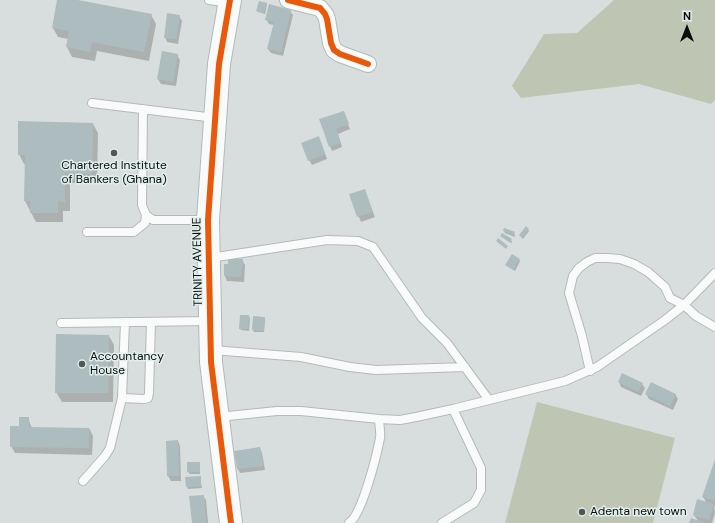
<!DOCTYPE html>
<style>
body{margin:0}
#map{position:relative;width:715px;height:523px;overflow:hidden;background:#d8dedd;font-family:"DM Sans",sans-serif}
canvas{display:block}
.north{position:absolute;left:667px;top:8px;width:40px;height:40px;-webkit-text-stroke:3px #e1efec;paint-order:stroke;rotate:0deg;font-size:11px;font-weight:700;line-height:16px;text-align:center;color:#090e0d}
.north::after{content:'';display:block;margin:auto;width:14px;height:18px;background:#090e0d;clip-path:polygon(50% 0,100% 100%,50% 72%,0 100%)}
</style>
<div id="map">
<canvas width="715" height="523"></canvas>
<div class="north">N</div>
</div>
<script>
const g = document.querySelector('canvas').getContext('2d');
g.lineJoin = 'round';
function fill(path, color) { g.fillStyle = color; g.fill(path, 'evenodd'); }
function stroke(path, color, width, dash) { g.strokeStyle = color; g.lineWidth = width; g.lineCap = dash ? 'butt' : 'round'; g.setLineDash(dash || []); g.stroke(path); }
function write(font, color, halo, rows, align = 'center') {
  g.font = font + ' "DM Sans",sans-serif'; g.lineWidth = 3; g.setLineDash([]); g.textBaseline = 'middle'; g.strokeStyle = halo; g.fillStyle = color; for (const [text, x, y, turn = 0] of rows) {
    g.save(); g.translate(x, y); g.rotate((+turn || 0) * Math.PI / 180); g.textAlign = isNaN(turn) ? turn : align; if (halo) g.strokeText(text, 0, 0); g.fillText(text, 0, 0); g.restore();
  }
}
fill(new Path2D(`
 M614,0h101v100l-4,4 -72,-20 -118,14 -9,-12 32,-52 33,-1z
 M537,402l138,36 -22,85h-148z`), '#bec5b2');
fill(new Path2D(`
 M58,0h15l78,15 5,9 -7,37 -52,-10 -2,10 -23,-4 -5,-10 1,-8 -10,-2 -5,-9z
 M266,3l1,2 -2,9 -7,-2 -1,-1z
 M290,11l3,4 -10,41 -12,-3 -3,-4 6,-24 -5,-1 -3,-5z
 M179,16l3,5 -4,23 -11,-2 -2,-5z
 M162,53l15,2 3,5 -4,26 -15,-2 -3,-5z
 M343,112l7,17 -12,5 4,13 -10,4 -12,-31z
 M93,124l5,9 -1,50h-27v28h-7v11h-27l-11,-21 1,-37h-2l-5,-10z
 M321,142l6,17 -15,6 -3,-5z
 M364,190l11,27 -14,5 -11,-27z
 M528,230l1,1 -6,8 -3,-4z
 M504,231l10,2 1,4 -10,-4z
 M501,236l10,4 1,2 -1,1z
 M519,259l1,2 -5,10 -8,-6z
 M242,260l3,5 -1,17 -17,-1 -2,-5v-11h4z
 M249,316l1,2 -1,13 -8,-1 -1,-2z
 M264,318l1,2 -1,12h-10l-1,-2z
 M109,336l5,9 -1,57h-51l-6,-10z
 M619,382l23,2 3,4 -4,8 -20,-9z
 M646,394h29l3,5 -5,11 -24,-11z
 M28,418l4,10h57l4,8 -1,19 -77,-2 -4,-7 9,-19z
 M167,441h11l2,5 1,35h-10l-3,-5z
 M260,448l2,5 3,17 -25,3 -2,-4z
 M715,461v46l-1,-1 1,7 -3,10h-21l7,-2 -4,-6 13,-12 -4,-6z
 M199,463l1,11h-10l-2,-2z
 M200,477l2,11 -14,1 -1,-2z
 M203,496l3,4 2,23h-15z`), '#0003');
fill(new Path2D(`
 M57,0h21l74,14 -8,38 -52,-10 -2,10 -24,-5 3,-16 -17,-3z
 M259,1l8,2 -3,10 -8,-2z
 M269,4l22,6 -10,42 -14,-3 7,-27 -9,-2z
 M167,13l13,2 -4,24 -12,-1z
 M162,51l16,3 -5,28 -16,-3z
 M344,111l5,13 -13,5 5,14 -12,4 -10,-28z
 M18,121l75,2 -1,51 -27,-1v29l-7,-1v12h-28v-12h-6l1,-46h-7z
 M319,136l6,18 -17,7 -7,-18z
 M365,189l8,23 -16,5 -8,-23z
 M526,226l3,3 -7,9 -3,-3z
 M504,228l11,4 -1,3 -11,-4z
 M502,233l10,6 -3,3 -9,-6z
 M498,238l10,8 -2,3 -10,-8z
 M512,254l8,5 -7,11 -8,-5z
 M228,258l15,1 -2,18 -17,-1v-12h4z
 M240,315h9l-1,14h-9z
 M253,316l12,1 -1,14 -12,-1z
 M56,334l53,1 -1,58h-53z
 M622,373l21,10 -5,9 -20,-10z
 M651,382l25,12 -6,12 -25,-12z
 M19,417h10v10l60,1v20l-79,-1v-21h9z
 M178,440l1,36h-12l-1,-35z
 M260,447l3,19 -26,3 -3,-18z
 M715,459v42l-13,-4z
 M187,462h13v10h-13z
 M201,476v10l-15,1 -1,-10z
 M204,495l2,28h-14l-3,-27z
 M697,499l17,5 -5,16 -16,-5z
 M691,518l15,5h-17z`), '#adbcbe');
const lane = new Path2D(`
 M209,0l21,3
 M92,103l123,15
 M143,109l-1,96 4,10 7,5h54
 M87,232h47l11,-9 1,-8
 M210,258l117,-18 31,1 15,6 49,71 25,25 42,57
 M61,323l148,-2
 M212,350l89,7 49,10 26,3 89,-3
 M590,371l-8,-35 -13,-43 4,-17 6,-8 8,-6 8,-4h12l13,1 14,5 14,8 17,15 5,11 14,7 31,-32
 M122,398l22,1 4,-1 1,-5 2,-71
 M218,417l59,-6h24l78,8
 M83,481l22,-25 5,-8 12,-50 3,-76
 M349,523c13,-8 28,-69 31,-85 1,-6 -1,-13 -1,-19l21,1 16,-3 37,-8 112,-28 32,-14 68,-47 19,-15 12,11 19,11
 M442,523l32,-20 7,-13v-22l-28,-59`);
const street = new Path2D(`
 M288,0l32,8 5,6 2,5 4,24 3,7 6,4 28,10`);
const secondary = new Path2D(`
 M230,0l-11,64 -11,156 3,142 20,161`);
stroke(lane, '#b4bab9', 10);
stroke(street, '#b4bab9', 18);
stroke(secondary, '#b4bab9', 24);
stroke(lane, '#f9fafa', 8);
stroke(street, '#f9fafa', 16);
stroke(secondary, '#f9fafa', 22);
stroke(new Path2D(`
 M230,0l-11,64 -11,156 3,142 20,161
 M288,0l32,8 5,6 2,5 4,24 3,7 6,4 28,10`), '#e8590c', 6);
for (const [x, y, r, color] of [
 [114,153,4,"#515756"],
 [82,364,4,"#515756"],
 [582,512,4,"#515756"]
]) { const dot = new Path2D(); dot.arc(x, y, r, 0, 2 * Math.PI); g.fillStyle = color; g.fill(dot); stroke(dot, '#e1efec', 1.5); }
write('12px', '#090e0d', '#e1efec', [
 ["Chartered Institute",114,166,"center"],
 ["of Bankers (Ghana)",114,180,"center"],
 ["Accountancy",90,357],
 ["House",90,371],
 ["Adenta new town",590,512]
], 'left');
write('12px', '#090e0d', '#e1efec', [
 ["TRINITY AVENUE",198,262,-91]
]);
</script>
